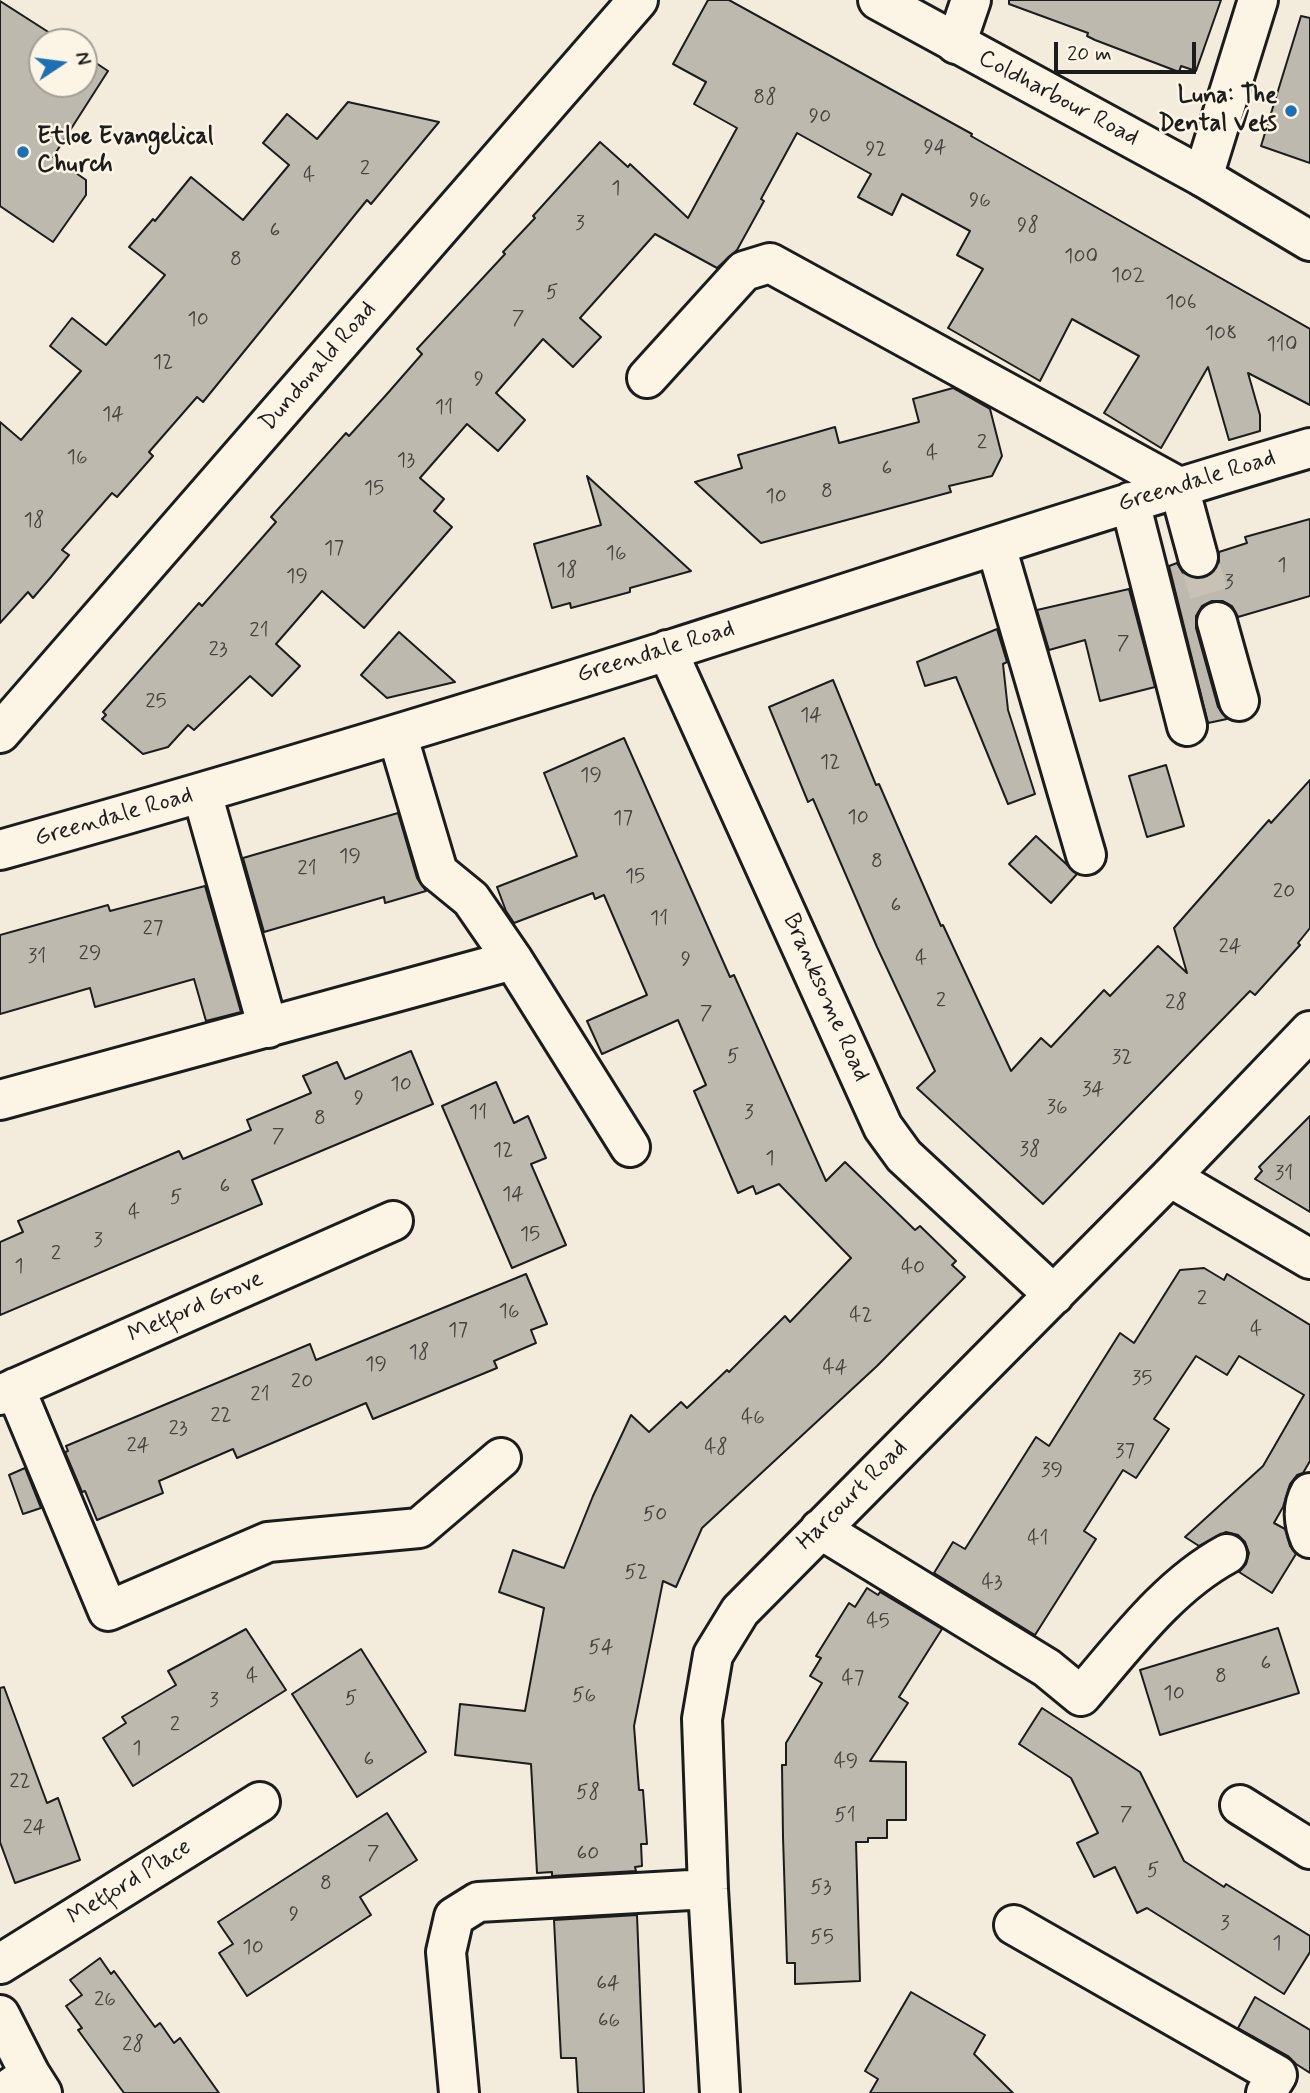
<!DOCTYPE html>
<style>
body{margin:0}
#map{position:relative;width:1310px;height:2093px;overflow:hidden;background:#f3ecdd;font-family:Mynerve,sans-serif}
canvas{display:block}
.north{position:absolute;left:28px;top:28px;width:70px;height:70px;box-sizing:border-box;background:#fcf5e5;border:2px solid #a29e95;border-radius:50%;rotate:77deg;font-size:19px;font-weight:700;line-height:28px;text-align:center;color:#1c1c1c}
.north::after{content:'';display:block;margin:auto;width:24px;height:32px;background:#1f6fb2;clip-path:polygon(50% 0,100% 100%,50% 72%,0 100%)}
.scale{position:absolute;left:1054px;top:42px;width:142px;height:32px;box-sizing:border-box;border:4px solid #1c1c1c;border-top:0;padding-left:9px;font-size:21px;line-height:24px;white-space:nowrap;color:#1c1c1c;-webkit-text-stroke:5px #fcf5e5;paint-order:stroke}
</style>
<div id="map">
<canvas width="1310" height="2093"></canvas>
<div class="north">N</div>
<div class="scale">20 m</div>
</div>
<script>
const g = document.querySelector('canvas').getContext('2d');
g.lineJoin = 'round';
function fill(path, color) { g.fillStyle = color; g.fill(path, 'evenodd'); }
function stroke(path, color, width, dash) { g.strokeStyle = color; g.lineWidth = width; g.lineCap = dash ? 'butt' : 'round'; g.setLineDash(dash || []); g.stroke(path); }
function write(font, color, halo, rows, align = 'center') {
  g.font = font + ' Mynerve,sans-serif'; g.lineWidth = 5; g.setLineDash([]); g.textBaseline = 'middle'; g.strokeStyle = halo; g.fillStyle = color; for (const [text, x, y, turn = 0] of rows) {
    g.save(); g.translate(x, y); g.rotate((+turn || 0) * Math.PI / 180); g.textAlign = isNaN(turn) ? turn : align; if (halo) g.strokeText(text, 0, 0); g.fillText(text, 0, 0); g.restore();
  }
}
const building = new Path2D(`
 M708,0h21l243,134 -1,2 339,193v76l-62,-32 12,42v16l-31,9 -21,-73 -47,81 -57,-35 35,-57 -67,-37 -32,62 -92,-53 35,-59 -26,-14 13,-24 -68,-37 -10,21 -34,-18 13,-23 -74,-41 -36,66 3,2 -27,49 -20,18 -62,-34 -75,84 21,19 -28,30 -30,-28 -47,54 29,27 -27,31 -31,-27 -47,54 24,21 -10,12 18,16 -88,101 -42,-37 -46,53 24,22 -28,30 -22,-20 -56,54 -6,-5 -20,22 -25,7 -41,-35 4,-4 -3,-3 96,-109 3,3 74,-84 -5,-5 75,-84 3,3 38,-42 35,-40 -5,-5 88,-95 -2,-2 32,-34 -2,-2 67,-74 28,25 2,-3 58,54 49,-90 -43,-24 12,-22 -33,-18z
 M1009,0h212l-25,71 -15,-5 -2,6 -84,-32 -8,-4 1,-3 -79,-29z
 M0,1l64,41h-22v42h42v-29l24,16 -55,86 33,23v15l-33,47 -53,-36z
 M1301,16l9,2v145l-49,-17z
 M348,102l91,20 -68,82 -4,-4 -164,202 -6,-5 -48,55 4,4 -36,41 -5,-4 -50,57 7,5 -18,22 -18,21 -5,-6 -28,31v-201l21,18 60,-69 -31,-25 22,-28 34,27 59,-70 -36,-28 24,-28 2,2 36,-44 52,43 46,-55 -26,-22 24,-29 30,25z
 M953,388l37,21 12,47 -10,20 -43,10 2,6 -190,51 -66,-61 47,-14 -4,-13 97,-28 4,16 80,-21 -6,-23z
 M587,476l104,95 -61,17v4l-59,16 -1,-5 -18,5 -18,-64 67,-19z
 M1310,519v77l-72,21 -6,-11 -9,-5h-11l-10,5 -6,10v12l22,79 9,12 -19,4 -39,-157 8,-3 6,10 9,5h12l9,-5 6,-10v-11l28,-9 -2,-6z
 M1129,589l26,98 -55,14 -15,-61 -36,10 -12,-40z
 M997,629l10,33 -4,2 5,46 27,84 -27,10 -52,-127 -31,9 -8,-24z
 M399,632l56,50 -68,16 -26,-23z
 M833,680l43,105 3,-1 62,142 2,-1 68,146 30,-33 10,9 53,-57 6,6 48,-50 29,27 -13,-45 95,-108 2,3 39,-43v148l-12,15 2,2 -45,50 -5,-4 -207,213 -126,-116 18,-17 -58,-124 -64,-148 -5,3 -39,-95z
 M624,738l106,239 4,-2 92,206 19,-19 70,68 5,-4 36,35 -4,4 13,12 -88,89 -175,162 -26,59 -13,-6 -29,145 5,64h4l4,54h-6l1,22 -7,1 1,4 -84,5v-4l-15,1 -6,-109 -76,-9 5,-51 65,7 19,-103 -45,-16 14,-42 51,18 29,-72 38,-81 18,17 32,-30 6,6 40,-38 2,2 56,-56 5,6 61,-64 -72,-74 -23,10 -3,-8 -15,7 -44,-102 12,-6 -28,-65 -76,34 -15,-33 60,-26 -43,-100 -9,4 -2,-6 -79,30 -8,-12 -9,-24 80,-31 -33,-83z
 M1166,765l18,61 -37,11 -18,-61z
 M398,813l19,65 9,13 -41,12 -1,-6 -120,35 -21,-74z
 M1036,836l41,38 -26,29 -42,-39z
 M205,886l36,126 -35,9 -12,-42 -99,28 -5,-19 -90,26v-79l108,-30 2,6z
 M411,1051l22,53 -181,76 10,24 -262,111v-73l23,-10 -5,-11 161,-70 4,8 68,-29 -4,-10 64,-27 -8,-17 34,-14 8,17z
 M496,1082l18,41 14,-7 18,42 -15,6 35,81 -54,23 -70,-162z
 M1310,1116v96l-55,-33 7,-8 -3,-4z
 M1204,1268l20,12 3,-6 83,51v136l-7,12 -6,2 -7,9 -7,23 -9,16 11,6 5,17 6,8 -24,39 -33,-21 7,-8 3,-11 -4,-11 -7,-7 -12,-3 -27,14 -14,-9 78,-71 41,-71 -65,-39 -12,19 -31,-19 -42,63 15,10 -33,49 -13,-8 -39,61 12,8 -61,96 -101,-62 19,-31 12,7 71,-112 13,9 71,-113 14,10 46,-73z
 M526,1274l21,50 -16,6 5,13 -42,18 3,7 -124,51 -7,-16 -129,55 -4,-9 -74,32 4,12 -66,27 -12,-29 -3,1 -17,-40 3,-1 -2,-5 244,-102 6,16z
 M25,1468l16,40 -18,6 -14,-39z
 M867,1588l11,7 2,-3 62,37 -43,68 9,6 -38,58 36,1v58h-19v18h-19v4h-12l4,139 -65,3v-21h-8l-4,-126 -1,-72h4v-22l36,-60 -12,-7 11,-18 -5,-2 33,-53 6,4z
 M1278,1628l21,65 -139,42 -20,-65z
 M246,1629l40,61 -153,96 -30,-48 23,-15 -4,-6 54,-32 -8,-14z
 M361,1649l65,103 -69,45 -65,-103z
 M4,1687l43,116 11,-5 22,62 -65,23 -15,-41v-154z
 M1042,1708l98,64 44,89 40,26 2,-3 84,52v16l-26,42 -137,-86 -10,5 -22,-46 -21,10 -17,-34 21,-10 -27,-55 -52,-34z
 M387,1813l30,47 -57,37 11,18 -124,81 -28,-43 14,-9 -15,-22z
 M637,1915l7,178h-66l-2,-35h-15l-7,-138z
 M100,1958l11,16 3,-3 41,56 5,-4 14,20 6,-5 39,55h-95l-46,-63 4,-2 -16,-22 16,-11 -12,-15z
 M911,1992l74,43 -11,19 39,39h-143l8,-14 -13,-8z
 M1255,1997l55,33v43l-14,-9 -8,-8 -50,-28z`);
fill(building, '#beb9ae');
stroke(building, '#1c1c1c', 2);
stroke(new Path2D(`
 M1198,557l19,65`), '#c8c2b6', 38, [38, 19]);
const minor = new Path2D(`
 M956,44l15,-44
 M1203,177l55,-177
 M647,378l97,-107 26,-8 409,224 19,70
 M1130,502l57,224
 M996,546l90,309
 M1217,622l22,79
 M667,650l216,477 21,29 150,139
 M0,733l638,-733
 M397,734l41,138 33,27 42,61 117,187
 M202,793l66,235
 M0,850c226,-63 450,-131 673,-201 212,-68 424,-138 637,-201
 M0,1100l513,-140
 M1170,1177l140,82
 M15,1388l93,223 160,-69 151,-14 82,-70
 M0,1395l393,-174
 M1310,1493c-8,14 -6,31 0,45
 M820,1529l227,139 34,28c44,-51 87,-110 146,-142
 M1240,1805l70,44
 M1014,1925l263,150 -11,18
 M0,1964l260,-162
 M0,2015l30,59 12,19
 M3,2093l27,-19
 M459,2093l-13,-141 8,-35 24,-15 230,-13
 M720,2093l-12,-204 -6,-170 11,-64 27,-44 430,-434 140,-146`);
const major = new Path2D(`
 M878,0l325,177 107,64`);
stroke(minor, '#1c1c1c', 44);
stroke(major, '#1c1c1c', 44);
stroke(minor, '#fcf5e5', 38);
stroke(major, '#fcf5e5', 38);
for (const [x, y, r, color] of [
 [1291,111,7,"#1f6fb2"],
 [23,152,7,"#1f6fb2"]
]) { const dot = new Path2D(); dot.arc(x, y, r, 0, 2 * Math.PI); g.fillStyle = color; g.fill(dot); stroke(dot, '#fcf5e5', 2.5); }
write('21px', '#444340', null, [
 ["88",765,99],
 ["90",820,118],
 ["94",935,149],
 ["92",876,151],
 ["2",365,170],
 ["4",309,177],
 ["1",616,190],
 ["96",980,202],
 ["3",580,225],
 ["98",1028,227],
 ["6",275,232],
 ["100",1081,258],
 ["8",236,261],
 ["102",1128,277],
 ["5",552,294],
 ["106",1181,304],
 ["7",518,320],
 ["10",198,321],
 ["108",1221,335],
 ["110",1282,346],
 ["12",163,364],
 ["9",479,381],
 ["11",444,409],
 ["14",113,416],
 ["2",982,444],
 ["4",932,455],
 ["16",77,459],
 ["13",406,462],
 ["6",887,470],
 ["15",374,490],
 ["8",827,493],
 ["10",776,498],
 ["18",34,522],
 ["17",334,550],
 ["16",616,555],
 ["1",1282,567],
 ["18",567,572],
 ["19",297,578],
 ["3",1229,584],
 ["21",259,632],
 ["7",1123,645],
 ["23",218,651],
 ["25",156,703],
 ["14",811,717],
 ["12",830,764],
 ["19",591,777],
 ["10",858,819],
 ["17",623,820],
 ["19",350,858],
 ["8",877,863],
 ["21",307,870],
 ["15",635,878],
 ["20",1284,893],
 ["6",896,907],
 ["11",659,920],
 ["27",153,930],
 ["24",1230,948],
 ["29",90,955],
 ["31",37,958],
 ["4",921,960],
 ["9",686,961],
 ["2",941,1002],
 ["28",1176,1004],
 ["7",706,1015],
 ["5",733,1058],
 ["32",1122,1059],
 ["10",401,1086],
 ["34",1093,1091],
 ["9",359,1100],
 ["36",1057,1109],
 ["11",478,1114],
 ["3",749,1114],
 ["8",320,1120],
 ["7",278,1138],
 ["38",1030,1151],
 ["12",503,1152],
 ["1",770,1160],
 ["31",1284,1175],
 ["6",225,1188],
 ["14",513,1196],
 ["5",176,1199],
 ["4",134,1214],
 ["15",530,1236],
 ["3",98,1242],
 ["2",56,1255],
 ["1",19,1268],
 ["40",913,1269],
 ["2",1202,1300],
 ["16",509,1313],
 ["42",861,1317],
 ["4",1256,1331],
 ["17",458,1332],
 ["18",419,1354],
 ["19",376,1366],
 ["44",835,1369],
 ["35",1142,1380],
 ["20",302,1383],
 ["21",260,1396],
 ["22",221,1417],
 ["46",753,1419],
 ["23",178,1430],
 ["24",138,1447],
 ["48",716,1449],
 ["37",1125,1453],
 ["39",1052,1472],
 ["50",655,1516],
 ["41",1038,1540],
 ["52",636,1574],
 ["43",992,1584],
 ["45",878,1623],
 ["54",601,1649],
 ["6",1266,1665],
 ["4",252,1678],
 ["8",1221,1678],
 ["47",853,1680],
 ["10",1174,1695],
 ["56",584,1697],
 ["5",351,1700],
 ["3",214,1702],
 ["2",175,1726],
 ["1",137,1750],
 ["6",369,1761],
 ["49",846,1763],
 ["22",20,1783],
 ["58",588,1794],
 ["7",1126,1816],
 ["51",845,1817],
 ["24",34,1829],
 ["7",373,1855],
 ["60",588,1855],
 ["5",1153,1872],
 ["8",326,1885],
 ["53",821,1889],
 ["9",294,1916],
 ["3",1225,1925],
 ["55",822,1939],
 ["1",1277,1945],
 ["10",253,1949],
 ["64",608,1985],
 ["26",105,2001],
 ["66",609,2022],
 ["28",133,2046]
]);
write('bold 24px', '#1c1c1c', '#fcf5e5', [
 ["Luna: The",1277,97],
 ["Dental Vets",1277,125],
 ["Etloe Evangelical",37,138,"left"],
 ["Church",37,166,"left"]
], 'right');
write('24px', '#1c1c1c', '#fcf5e5', [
 ["Coldharbour Road",1058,99,28],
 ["Dundonald Road",319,367,-49],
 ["Greendale Road",1197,482,-17],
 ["Greendale Road",656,653,-17],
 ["Greendale Road",114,818,-16],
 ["Branksome Road",825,998,66],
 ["Metford Grove",196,1308,-24],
 ["Harcourt Road",853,1496,-45],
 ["Metford Place",130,1883,-32]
]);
</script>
